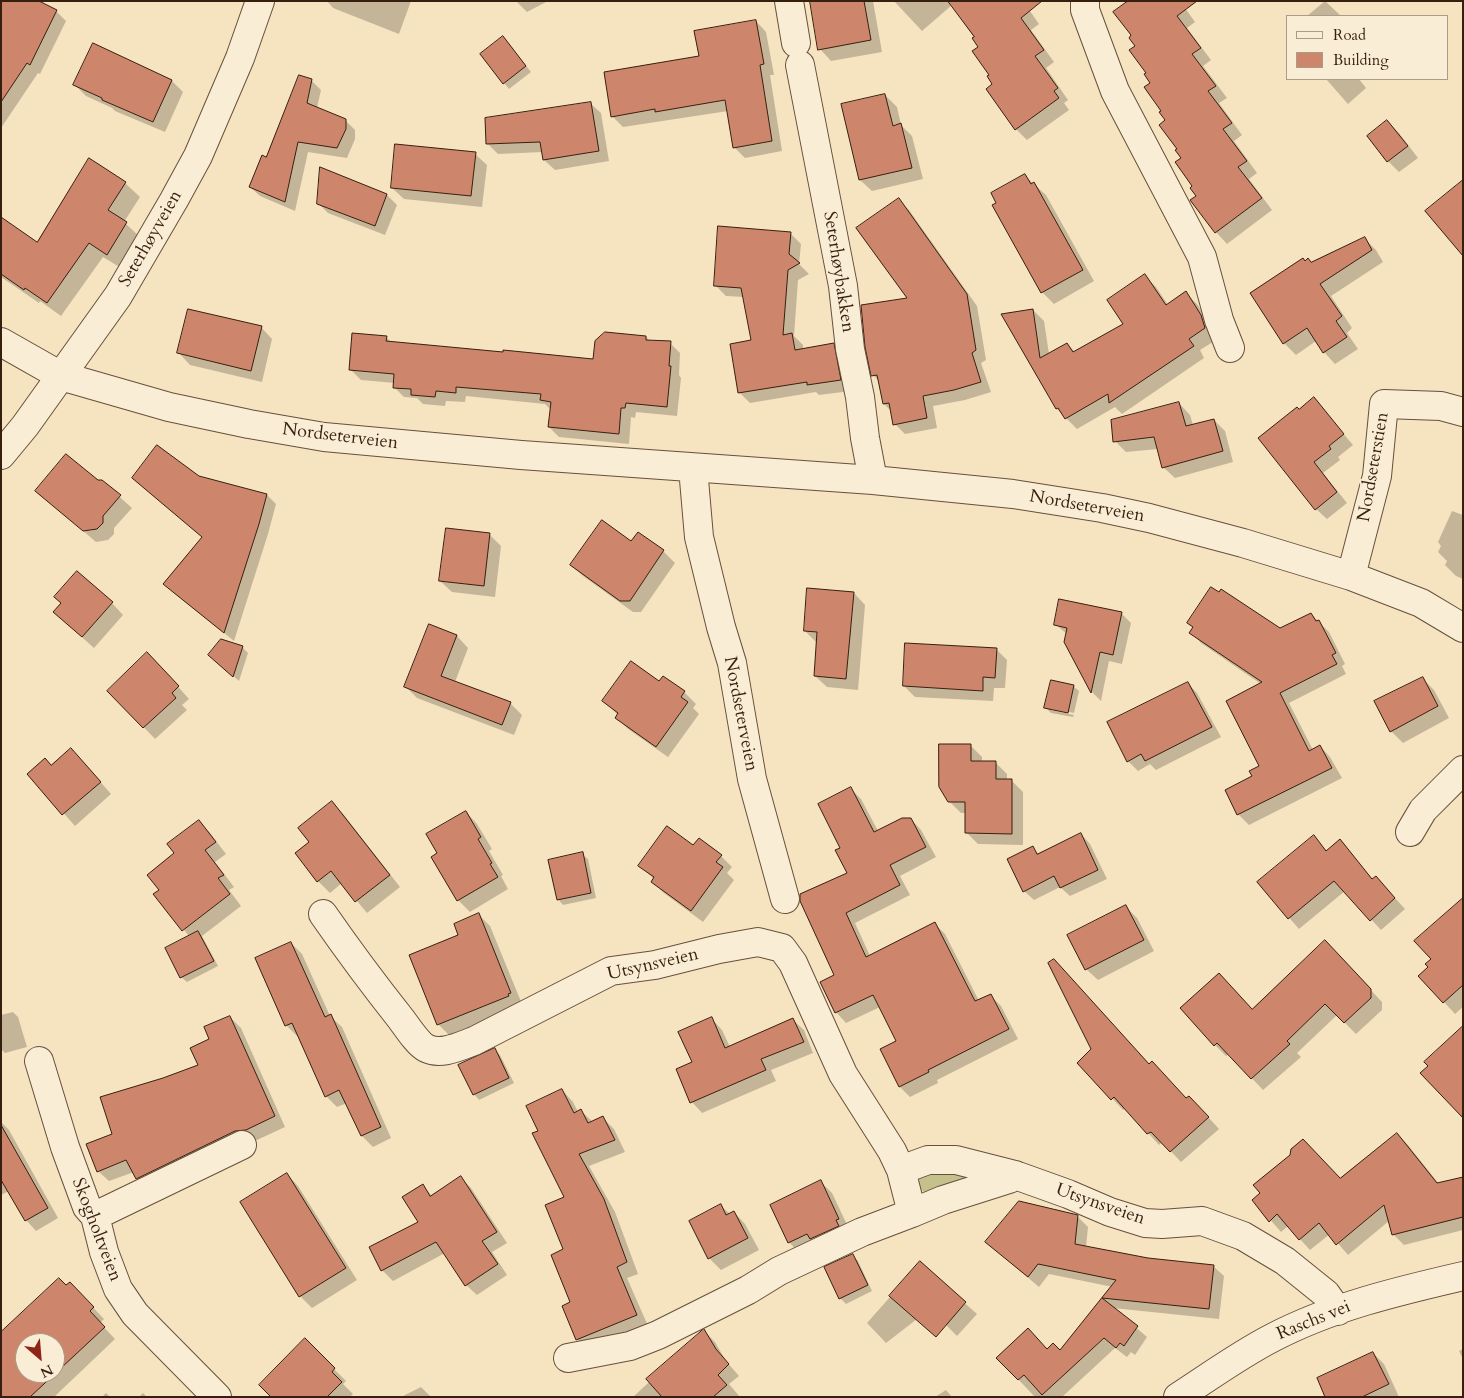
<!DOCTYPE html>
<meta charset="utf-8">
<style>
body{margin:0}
#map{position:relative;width:1464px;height:1398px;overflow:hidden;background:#f6e3c0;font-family:Cardo,serif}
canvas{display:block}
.frame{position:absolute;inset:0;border:2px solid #371f10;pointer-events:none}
.legend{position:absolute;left:1286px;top:15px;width:162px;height:65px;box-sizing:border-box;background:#f9edd6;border:1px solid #ab9b87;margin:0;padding:6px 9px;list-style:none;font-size:15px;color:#371f10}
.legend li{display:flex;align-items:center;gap:10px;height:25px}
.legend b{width:25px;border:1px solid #ab9b87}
.north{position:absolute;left:15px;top:1333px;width:50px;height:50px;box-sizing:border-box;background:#f9edd6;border:1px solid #ab9b87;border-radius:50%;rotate:153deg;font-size:14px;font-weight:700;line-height:20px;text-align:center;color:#371f10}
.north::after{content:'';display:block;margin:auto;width:18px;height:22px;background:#8f2418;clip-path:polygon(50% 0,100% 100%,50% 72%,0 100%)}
</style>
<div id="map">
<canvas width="1464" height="1398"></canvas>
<div class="frame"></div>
<ul class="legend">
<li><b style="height:6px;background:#f9edd6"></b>Road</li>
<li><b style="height:14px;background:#cd856b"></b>Building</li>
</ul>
<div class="north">N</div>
</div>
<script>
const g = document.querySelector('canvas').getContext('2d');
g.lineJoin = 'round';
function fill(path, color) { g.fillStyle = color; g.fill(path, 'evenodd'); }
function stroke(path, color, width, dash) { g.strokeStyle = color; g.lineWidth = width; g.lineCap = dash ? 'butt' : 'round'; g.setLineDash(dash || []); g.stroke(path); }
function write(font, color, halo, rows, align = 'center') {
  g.font = font + ' Cardo,serif'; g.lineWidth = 4; g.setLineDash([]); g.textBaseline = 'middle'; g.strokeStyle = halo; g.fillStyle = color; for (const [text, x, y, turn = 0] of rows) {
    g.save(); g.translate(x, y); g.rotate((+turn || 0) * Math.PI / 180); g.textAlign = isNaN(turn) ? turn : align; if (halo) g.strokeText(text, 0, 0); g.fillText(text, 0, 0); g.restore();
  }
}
fill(new Path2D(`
 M921,1170l70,6 -66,17 -7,-6 -1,-10z`), '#c4c18d');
fill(new Path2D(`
 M327,1h84l-12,33 -66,-26z
 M516,1h32l-21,11z
 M811,1h62l9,51 -51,9 -11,-12z
 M894,1h129l16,23 -8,6 23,32 -8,6 22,32 -4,3 5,7 -42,30 -11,-11 -22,-44 -19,-48 -23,-32 -30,26z
 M1180,1l15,21 -8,6 24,32 -8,6 24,32 -8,5 23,32 -8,6 23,32 -8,6 23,31 -45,34 -11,-12 -18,-36 -62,-150z
 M1325,1l16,15h-34z
 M1,3l55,8 10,10 -26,53 -2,-1 -37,55z
 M756,21l10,11 8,43h-4l12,76 -37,7 -11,-11 -6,-36 -105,16 -11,-11z
 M508,43l23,29 -22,17 -5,-6z
 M1326,79h33l7,9 -18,16z
 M311,80l10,10 -4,18 28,12 10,10v9l-8,19 -39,-6 -13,59 -35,-15 -10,-9z
 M172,81l11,11 -18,40 -50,-21 -3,-3 -26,-12 -11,-11z
 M885,95l12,12 4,18 11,11 11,43 -51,12 -12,-11z
 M590,103l11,10 8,48 -54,9 -11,-10 -1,-8 -45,2 -11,-11z
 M1387,121l12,12 19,25 -19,14 -11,-11z
 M475,154l12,11 -5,42 -78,-8 -12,-11z
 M321,169l66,26 10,10 -12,30 -57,-22 -10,-10z
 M1025,176l21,19 48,86 -40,23 -12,-12z
 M125,183l15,14 -16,25 17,16 -20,30 -18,-11 -42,59 -21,-15 -1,2 -38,-26v-59l36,26z
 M898,200l11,10 68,96 9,54 -5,3 10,29 -26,8 -32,6 4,22 -32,6 -10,-10 -3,-12 -8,-8 -4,-22 -7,-7 36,-76z
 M790,233l11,11 -2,20 10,10 -11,6 -4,56 9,9v4l30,-5 11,11 7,36 -32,4 -3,-3 -66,11 -11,-11 13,-51 -8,-44 -18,-1 -11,-11z
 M1365,239l11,11 7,12 -52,34 21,32 -5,5 11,16 -23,15 -11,-12 -8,-11 -20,14 -12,-12 -32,-50 54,-31 5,1z
 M1145,276l11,11 12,18 17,-12 12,11 15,23 4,13 -16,10 4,8 -82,56 -7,-7 -38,22 -20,-20 -54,-95 30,-4 11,11 5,33 18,-10 8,8 50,-28z
 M261,327l11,12 -10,43 -72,-17 -11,-12z
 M386,337l6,6 202,17 52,-23 4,4 20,2 10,10 -1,22 2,3 -4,38 -41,-4 -1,6 -4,-1 -2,27 -70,-7 -10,-10 2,-17 -6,-6 -79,-8 -1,6 -19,-1 -1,5 -22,-2 -6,-6 -13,-1 -10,-10 1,-4 -34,-3 -10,-10z
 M1314,399l39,46 -15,12 2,3 -17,13 24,30 -20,16 -11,-10 -56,-71z
 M1179,403l11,12 3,10 21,-5 11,11 8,31 -58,16 -12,-11 -5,-18 -32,3 -11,-11z
 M199,477l68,18 9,9 -8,30 -34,107 -60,-48 29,-55 -70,-60z
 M98,481h4l30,27 -18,20v6l-6,6 -12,2 -59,-51z
 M1452,511l11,4v64l-7,-3 -11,-11 2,-4 -9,-9 3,-6 -3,-4z
 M489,534l12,12 -6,51 -43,-5 -12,-11z
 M631,543l32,8 12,12 -34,49h-8l-50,-36 -12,-11z
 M854,593l11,12 -7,85 -31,-3 -12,-11 1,-34 -11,-11z
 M112,603l11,12 -29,33 -28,-25z
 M1121,613l10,10 -9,41 -13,-3 -8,40 -9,-9 -27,-51 2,-7 -12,-10z
 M1311,614l18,18 16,32 -3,2 4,8 -57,29 24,47 7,-4 10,11 12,21 -93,47 -11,-11 16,-37 7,-11v-82l-60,-41 -10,-11 89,-2z
 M430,626l27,10 11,12 -13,34 55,21 12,12 -8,20 -97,-37 -11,-11z
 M242,647l6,6 -9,28 -24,-21z
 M996,649l11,11 -2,28h-11l-1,13 -78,-4 -11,-11z
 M166,673l23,26 -7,6 5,5 -32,29 -40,-42z
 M1422,678l12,12 15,28 -46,25 -12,-12z
 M659,683l25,9 12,12 -3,4 6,6 -31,43 -40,-28 -12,-12 2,-2 -14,-14z
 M1188,683l9,10 24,44 -65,33 -6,-6 -12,7 -10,-10z
 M1073,686l6,5 -5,22 -23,-5v2l23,5 -1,2 -22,-4 -5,-5z
 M970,745l12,12v5h13l12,12v6h4l12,12v53l-45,-1 -11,-11 -1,-20h-5l-12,-12z
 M82,761l29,33 -36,32 -46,-52 23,-8z
 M851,789l10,10 17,32 33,-12 10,11 15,27 -36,19 10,19 -55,28 15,33 64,-33 11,11 34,67 12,-5 10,10 17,33 -81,41 1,3 -28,14 -10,-10 -19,-37 17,-9 -18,-34 -34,16 -10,-11 -1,-36 14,-102 -7,-25z
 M332,803l12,12 56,72 -33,26 -25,-30 -12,10 -12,-12 -7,-39z
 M466,812l11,12 15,25 -3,2 14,24 -2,1 7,13 -38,23 -12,-12 -19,-46z
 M199,821l11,12 16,21 -11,8 19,25 -5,3 12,16 -39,30 16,30 -31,16 -6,-5 8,-41 -34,-42 6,-4 15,-36z
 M1081,834l9,10 17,35 -37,17 -10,-9 -26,13 -10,-9 8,-44 7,7z
 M1314,837l13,14 13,-10 33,39 13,8 19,21 -24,21 -36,-39 -46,38 -40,-46z
 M693,847l28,9 11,11 -5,6 7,7 -31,42 -39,-29 -12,-11 2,-3 -14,-13z
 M582,854l6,5 8,39 -33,7 -5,-6z
 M1463,900v107l-8,7 -11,-12 -15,-35z
 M1126,907l11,11 17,33 -56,29 -12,-11z
 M479,915l11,11 32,78 -3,3 -70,28 -11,-11 22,-88z
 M291,943l11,11 28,62 12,11 49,111 -18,9 -11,-11 -15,-33 -10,4 -11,-11 -27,-61 -2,1 -11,-11z
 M1337,954l45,48v8l-26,24 -19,-19 -40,38 4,4 -38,33 -34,-36 -3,2 -11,-11 37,-35z
 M13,1012l5,5 9,30 -22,6 -4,-4v-34z
 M230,1017l11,11 44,99 -28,13 -11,1 -99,48 -10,-11 -3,-6 -25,9 -11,-10 15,-36 50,-55 36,-15 12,-25z
 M712,1019l10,11 8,17 63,-27 11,10 9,23 -42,17 5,11 -74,32 -10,-11 1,-39z
 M494,1049l6,6 14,28 -35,17 -5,-6z
 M1079,1063l71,2 37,35 13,8 19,21 -38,33 -19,-20 -3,3 -33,-37 -3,2z
 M562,1090l11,12 5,10 3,-1 12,11 10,-4 11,11 11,23 -36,14 26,46 23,62 -11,4 21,48 -59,25 -12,-12 -13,-90 1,-51 -25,-66z
 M1,1122l8,8 49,88 -22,13 -10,-11 -17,-29 -8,4z
 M1397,1134l11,11 31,39 24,-6v52l-59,15 -11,-11 -4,-13 -41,34 -18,-21 -20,16 -22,-24 -7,6 -28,-32 87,-20z
 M287,1174l11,12 59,94 -45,28 -12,-12 -59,-94z
 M461,1178l10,10 36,55 -15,9 15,23 -30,20 -11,-10 -21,-32 -52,28 -11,-11 38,-48 3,-36 9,10z
 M821,1182l11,11 18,38 -50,23 -11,-12z
 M721,1206l9,8 4,-2 11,12 14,26 -38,20 -12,-12z
 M1077,1216l11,11 -2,20 62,12 65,7 11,10 -5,43 -106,-11 34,29 -12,18 -4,-3 -4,5 -12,-9 -53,49h-27l-37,-39 49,-8 13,2 53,-65 -64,-13 -10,13 -53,-45z
 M852,1255l6,6 14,30 -26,13 -6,-6z
 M920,1263l57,51 -20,22 -27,-27 -44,34 -19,-20z
 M66,1287l15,8 23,24 -4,4 15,16 -61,58h-53v-63zM25,1343h30v30h-30z
 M704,1331l11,11 11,19 13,15 -10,8 11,13h-107z
 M305,1340l41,41 -3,3 10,10 -3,3h-78z
 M1463,1349v10l-4,-8z
 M1373,1353l11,11 15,33h-72z
 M421,1387l10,10h-30z
 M946,1390l6,7h-17z
 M106,1393l4,4h-8z
 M143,1393l4,4h-8z`), '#0003');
const building = new Path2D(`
 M1,1h38l18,9 -27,55 -3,-2 -26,39z
 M810,1h54l7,39 -53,10z
 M948,1h94l-21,17 23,32 -9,6 23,32 -4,3 5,7 -44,32 -29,-41 6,-5 -5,-8 2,-1 -17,-24 6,-4 -6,-9 2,-1z
 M1128,1h69l-20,15 24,32 -9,6 24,32 -8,5 24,32 -9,6 24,32 -9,6 24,31 -47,35 -25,-33 6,-4 -6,-8 2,-2 -17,-24 6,-4 -6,-8 2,-1 -18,-24 6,-5 -6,-8 2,-1 -17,-24 6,-4 -6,-9 2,-1 -17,-23 6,-4 -6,-8 2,-3 -18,-23z
 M756,20l8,44 -4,1 12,76 -39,7 -8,-48 -70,12v-3l-44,8 -7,-45 95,-16 -5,-25z
 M503,36l23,30 -23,18 -23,-30z
 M93,43l79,37 -19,42 -51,-22v-2l-29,-13z
 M299,75l13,4 -5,24 39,16v10l-9,19 -39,-6 -13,60 -36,-15 13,-32 4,2z
 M885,94l8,32 8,-3 11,45 -53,12 -18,-76z
 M591,102l8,49 -56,9 -3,-18 -54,2 -1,-26z
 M1387,120l21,26 -21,16 -20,-26z
 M395,144l81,8 -5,44 -80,-8z
 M89,158l37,24 -18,28 19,12 -20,33 -18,-12 -42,60 -22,-15 -1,2 -23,-16v-57l36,25z
 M320,167l67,27 -12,32 -58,-22z
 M1025,174l6,10 3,-2 49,88 -42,23 -49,-88 4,-2 -5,-10z
 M1463,180v76l-38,-45z
 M899,198l68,96 9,56 -4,3 9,29 -27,8 -31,6 4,22 -34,7 -4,-22 -6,1 -6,-29 -6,1 -6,-29 -4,-42 46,-7 -51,-70z
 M718,226l73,6 -2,22 11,9 -12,7 -5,65 9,-2 3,17 39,-7 7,37 -34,5v-3l-69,11 -8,-49 21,-4 -10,-52 -27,-2z
 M1365,237l7,13 -52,34 22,32 -6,5 11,16 -24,16 -16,-25 -24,16 -33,-51 53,-35 2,3 3,-3 3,4z
 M1145,274l21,31 20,-14 15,24 4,13 -16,11 5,7 -85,57 -1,-9 -43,25 -7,-11 -2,1 -55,-95 32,-5 7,49 27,-15 6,9 50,-28 -16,-24z
 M188,309l74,17 -11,45 -74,-18z
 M605,332l41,4v4l25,1 -2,25h2l-4,41 -41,-4 -1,5h-4l-2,26 -71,-7 3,-25 -11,-2 1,-6 -85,-7v6l-20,-2 -1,6 -24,-2v-6l-18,-1 1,-14 -45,-4 3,-37 35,3 -1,5 117,11v-2l90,9 2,-18z
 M1314,397l30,37 -15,12 2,3 -17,13 23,30 -22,18 -57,-72 39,-31 2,2z
 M1179,402l7,24 28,-7 9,32 -61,17 -8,-31 -41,5 -2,-22z
 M157,445l42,31 68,18 -8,30 -35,109 -61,-49 39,-47 -70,-59z
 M66,454l32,26h4l19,15 -18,21v7l-6,6 -14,2 -48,-40z
 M602,520l29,21 7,-9 26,18 -34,51h-10l-50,-36z
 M446,528l44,5 -6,53 -45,-5z
 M77,571l36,31 -31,35 -29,-25 8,-9 -7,-6z
 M1211,587l8,5 2,-3 59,39 31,-15 5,8 3,-1 17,33 -4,2 5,9 -57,29 29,58 11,-6 12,23 -95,47 -12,-25 27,-14 -3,-5 10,-5 -33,-65 36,-19 -73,-49 4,-6 -6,-4z
 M807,588l47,4 -8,87 -32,-3 3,-44 -13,-1z
 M1059,599l63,13 -9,43 -13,-3 -9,41 -27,-51 3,-14 -13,-3z
 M429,624l28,11 -16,41 70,26 -9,23 -98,-38z
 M221,639l22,7 -10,31 -25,-22z
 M905,643l92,5 -2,30 -12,-1v14l-80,-5z
 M147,652l32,34 -7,7 4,5 -33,30 -36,-37z
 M631,661l28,20 4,-5 22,15 -4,6 7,5 -32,45 -41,-29 3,-5 -16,-12z
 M1423,677l15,29 -48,26 -16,-31z
 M1051,680l23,5 -6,28 -24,-5z
 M1188,682l24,45 -67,34 -4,-7 -14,8 -20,-40z
 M939,744h32v17h25v18h16v55l-47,-1v-31h-17l-9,-15z
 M71,748l30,34 -39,33 -35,-41 18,-16 6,7z
 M851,787l23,45 28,-14h9l15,29 -36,18 10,20 -54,28 20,44 69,-35 40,79 16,-7 18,35 -81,41 1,2 -30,15 -19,-38 16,-8 -23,-46 -38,18 -15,-31 14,-7 -34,-74v-7l47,-21 -12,-23 5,-2 -22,-44z
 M332,801l58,74 -35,27 -24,-31 -14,11 -22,-29 14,-11 -11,-14z
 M466,811l15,26 -3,2 14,24 -2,1 8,13 -41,24 -26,-44 6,-4 -11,-19z
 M199,820l17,22 -11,8 19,25 -6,3 12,16 -48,37 -29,-37 6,-4 -12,-15 27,-22 -7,-9z
 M667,826l26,19 6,-7 23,17 -6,7 7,5 -32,44 -40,-29 3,-5 -16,-11z
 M1081,833l17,37 -38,18 -6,-12 -31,16 -16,-33 26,-13 4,8z
 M1314,835l12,16 14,-12 32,40 4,-3 19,22 -25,23 -36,-40 -46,38 -31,-37z
 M583,852l8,41 -34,7 -9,-40z
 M1463,898v87l-20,18 -25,-27 10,-9 -3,-3 6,-5 -17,-18z
 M1126,905l18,35 -59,30 -18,-35z
 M479,913l32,80 -3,1 1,2 -72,29 -28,-70 49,-20 -4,-11z
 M198,931l16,30 -34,17 -15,-30z
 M1325,940l46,49v9l-27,25 -19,-19 -38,37 3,3 -39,35 -34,-36 -3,3 -34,-38 39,-35 33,36z
 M291,942l34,75 6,-3 50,113 -20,9 -22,-46 -14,7 -33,-74 -7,3 -30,-68z
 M1054,959l95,105 3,-3 34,37 3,-2 20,21 -39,35 -19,-20 -4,2 -33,-37 -3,3 -34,-37 14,-14 -43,-86z
 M230,1016l45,100 -29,14 -11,1 -99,48 -10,-19 -29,12 -11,-28 26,-10 -12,-37 63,-19 35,-13 -8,-17 19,-9 -5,-12z
 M712,1017l13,31 68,-30 11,24 -43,17 5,11 -76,33 -14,-34 16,-7 -14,-30z
 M1463,1026v92l-43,-45 8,-7 -4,-4z
 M495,1048l14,30 -36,17 -15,-30z
 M562,1089l12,24 7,-4 7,14 15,-7 12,24 -36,14 25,45 23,63 -10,5 20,48 -61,25 -14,-34 8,-4 -19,-47 12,-6 -18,-44 19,-8 -32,-64 6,-2 -12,-25z
 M1,1125l47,83 -23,13 -24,-41z
 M1397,1133l40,50 26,-6v40l-71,18 -8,-30 -48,40 -17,-22 -20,17 -22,-26 -8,8 -17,-22 8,-7 -7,-8 37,-30 1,-6 12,-10 37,39z
 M287,1173l59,95 -47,29 -59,-95z
 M461,1176l36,56 -15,9 16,23 -33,22 -29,-44 -55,29 -12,-24 49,-25 -16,-25 21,-13 7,12z
 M821,1180l18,39 -3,1 3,6 -29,13 -3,-5 -19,9 -18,-38z
 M1019,1201l59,14 -3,29 73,14 66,7 -5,44 -107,-11 36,28 -14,20 -4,-3 -4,5 -12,-10 -62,57 -18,-20 -6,5 -22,-22 32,-30 19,21 6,-6 7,7 56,-70 -78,-16 -10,13 -43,-35z
 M721,1204l5,11 8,-4 14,27 -40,21 -19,-38z
 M853,1254l15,31 -29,14 -15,-32z
 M920,1261l46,41 -30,35 -47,-41z
 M59,1278l7,7 4,-3 24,25 -4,4 15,16 -75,70h-29v-65zM25,1343h30v30h-30z
 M704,1329l12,20 13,15 -11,11 9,10 -14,12h-51l-16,-18z
 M305,1338l30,30 -3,4 10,10 -15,15h-56l-12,-12z
 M1373,1352l16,32 -27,13h-37l-8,-19z`);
fill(building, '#cd856b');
stroke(building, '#371f10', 1);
const minor = new Path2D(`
 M789,1l7,42
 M1085,1v9l30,81 87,166 17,63 11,28
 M800,65l43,221 7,63 10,48 5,41 8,42
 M1,342l60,34 108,31 80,17 75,13 197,18 352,25 140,14 89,14 47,10 94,25 108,33 70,27 42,25
 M1,455l24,-29 93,-130 56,-96 24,-44 42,-98 20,-57
 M693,468l6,69 22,90 11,36 20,116 33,120
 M1351,576l26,-100 7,-72 57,2 22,6
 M1410,832l13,-22 40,-40
 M323,914c25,36 51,71 78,105 6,8 17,25 25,29 15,8 34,-2 48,-7l137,-70 44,-6 64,-16 39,-7 24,6 11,15 50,111 49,77 9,19
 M39,1061l26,86 22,60 8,9 9,36 14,37 17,25 82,83
 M912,1213l31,-13 66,-21 6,-4
 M95,1216l147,-71
 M568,1358l62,-12 28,-11 90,-45 31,-19 83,-39 50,-19 -11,-43 27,-10h28l59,15 53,19 42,18 35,11 17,1 40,-3 41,15 42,25 41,33 12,17
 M1178,1397c31,-20 61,-42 94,-59 59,-31 126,-47 191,-62`);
stroke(minor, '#67503c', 30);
stroke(minor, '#f9edd6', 28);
write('18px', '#371f10', '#f9edd6', [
 ["Seterhøyveien",151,239,-60],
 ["Seterhøybakken",838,272,81],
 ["Nordseterveien",340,437,7],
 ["Nordseterstien",1374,467,-80],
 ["Nordseterveien",1087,507,10],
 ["Nordseterveien",740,714,79],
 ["Utsynsveien",653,965,-13],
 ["Utsynsveien",1100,1205,19],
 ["Skogholtveien",96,1230,69],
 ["Raschs vei",1314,1321,-22]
]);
</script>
